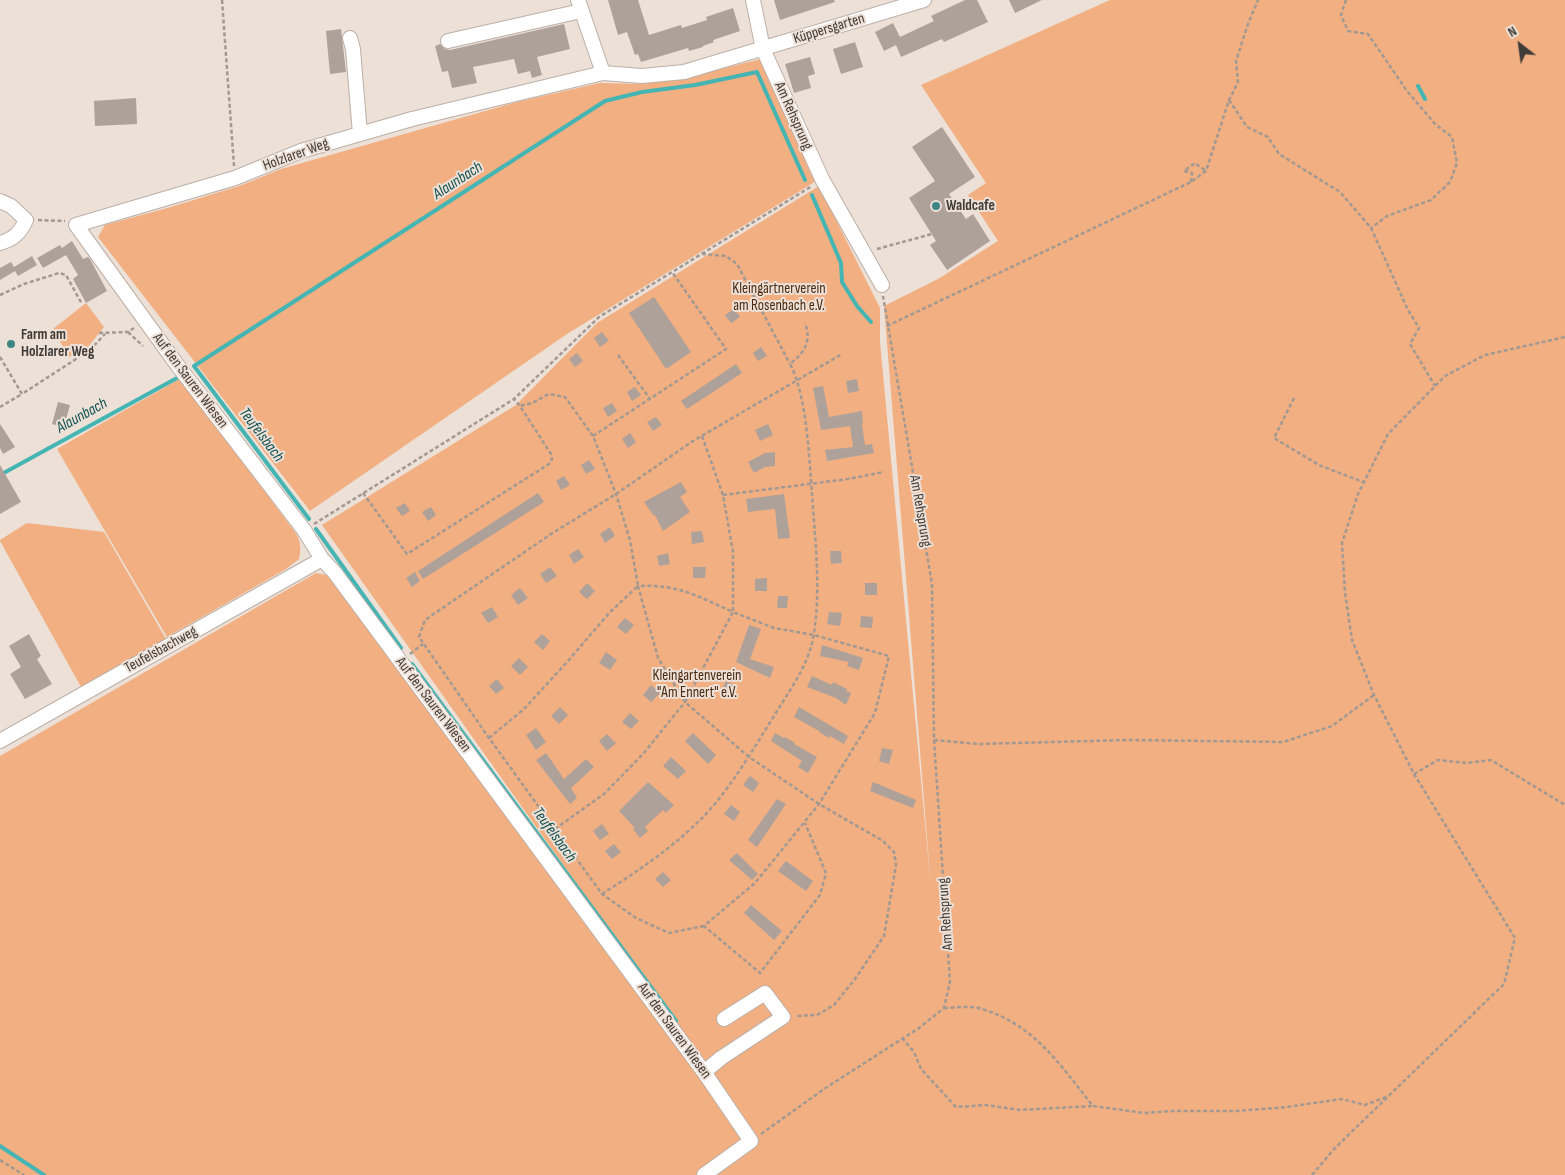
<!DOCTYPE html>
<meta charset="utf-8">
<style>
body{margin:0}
#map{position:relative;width:1565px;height:1175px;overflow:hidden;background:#ece0d7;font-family:"Sofia Sans Condensed",sans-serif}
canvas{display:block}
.north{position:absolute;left:1495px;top:20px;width:50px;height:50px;-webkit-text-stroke:4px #ece0d7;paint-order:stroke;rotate:330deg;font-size:14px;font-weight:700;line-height:20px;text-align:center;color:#403b37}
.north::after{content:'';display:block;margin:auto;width:18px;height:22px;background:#403b37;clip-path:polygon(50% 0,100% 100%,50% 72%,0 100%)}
</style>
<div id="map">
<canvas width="1565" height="1175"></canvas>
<div class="north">N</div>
</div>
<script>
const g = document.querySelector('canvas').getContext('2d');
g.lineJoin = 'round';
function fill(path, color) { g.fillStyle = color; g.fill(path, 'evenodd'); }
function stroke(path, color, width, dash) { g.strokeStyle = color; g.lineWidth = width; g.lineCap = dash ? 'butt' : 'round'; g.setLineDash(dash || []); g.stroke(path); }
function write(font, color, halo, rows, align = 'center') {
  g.font = font + ' "Sofia Sans Condensed",sans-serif'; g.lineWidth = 4; g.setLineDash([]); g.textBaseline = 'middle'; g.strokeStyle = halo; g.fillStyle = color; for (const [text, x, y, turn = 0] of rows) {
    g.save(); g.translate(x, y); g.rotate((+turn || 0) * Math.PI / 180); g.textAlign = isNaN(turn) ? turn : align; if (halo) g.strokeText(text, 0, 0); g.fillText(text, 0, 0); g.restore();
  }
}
fill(new Path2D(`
 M1110,0h455v1175h-857l45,-33 -31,-53 -400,-564 194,-120 81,-82 222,-137 61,122v34l51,545 -47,-581 54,-27 60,-38 -30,-46 18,-12 -65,-98z
 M761,59l65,116 -259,159 -257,177 -212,-274 7,-12 66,-18 71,-22 39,-16 236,-67 83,-19 40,1 45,-6z
 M86,303l18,24 -16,20 -19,10 -16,-28z
 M181,378l116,157c4,9 4,14 2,24l-13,10 -119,68 -110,-188z
 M27,523l77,9 62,107 -85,48 -81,-146v-1z
 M316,573l11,2 422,566 -49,34h-700v-419z`), '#f2af81');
stroke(new Path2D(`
 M1418,86l7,13
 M812,195l29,68 1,19 15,24 14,16
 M0,475l177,-97
 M309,519l-115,-153 411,-265 37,-9 53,-7 62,-13 48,108
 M316,529l85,119
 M412,664l264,357
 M0,1146l44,29`), '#45b5b4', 4);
fill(new Path2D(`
 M608,0h30l11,35 32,-10 1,3 25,-8 -1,-3 27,-9 7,23 -27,9 1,2 -11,4v1l-14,4 -1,-3 -47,14 -3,-8 -3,1 -8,-23 -9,3z
 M774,0h60l1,2 -55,18z
 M965,0h12l11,22 -44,20 -2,-3 -41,18 -5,-12 -12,6 -9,-19 18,-9 7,14 34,-16 -3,-5z
 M1009,0h33l-27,13z
 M564,24l6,25 -33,8 5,18 -10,3 -2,-7 -12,3 -4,-15 -41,8 4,16 -25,5 -4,-17 -6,1 -7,-26 5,-2 5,5 5,1z
 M341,29l5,43 -16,2 -4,-43z
 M855,42l8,25 -22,7 -8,-25z
 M810,57l5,17 -7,2 3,12 -17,5 -9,-29z
 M136,98l1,26 -42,2 -1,-25z
 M942,127l33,50 -26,17 17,25 7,-5 17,27 -43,29 -17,-25 6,-4 -27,-43 26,-17 -23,-34z
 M72,241l11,18 5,-2 2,2 17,32 -21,12 -13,-24 5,-4 -12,-20 -23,13 -6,-10 23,-13 2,3z
 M32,256l5,9 -19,11 -3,-5 -15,9v-12l11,-6 3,5z
 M654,297l37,55 -25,17 -37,-56z
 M734,309l6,8 -9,6 -6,-8z
 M602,332l7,9 -9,6 -6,-9z
 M761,347l6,9 -9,5 -5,-8z
 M577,353l6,8 -8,6 -6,-8z
 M736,364l6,9 -55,36 -6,-8z
 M857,379l2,12 -11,2 -2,-12z
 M823,386l6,31 33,-6 1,12 -1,1 3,21 7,-1 2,9 -47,8 -2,-11 28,-3 -3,-21 -29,4 -8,-42z
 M635,387l6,8 -9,6 -5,-9z
 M58,402l12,3 -6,22 -12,-3z
 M612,403l5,8 -9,6 -5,-9z
 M656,417l6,8 -9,6 -6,-9z
 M0,424l15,23 -12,7 -3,-6z
 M768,424l5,11 -13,6 -5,-11z
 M630,433l6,9 -8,6 -6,-9z
 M775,452v14l-10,1 -11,6 -6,-11 17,-9z
 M589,460l6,9 -9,5 -5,-9z
 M0,465l21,37 -21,12z
 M564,476l6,9 -9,5 -5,-9z
 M681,482l6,10 -7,5 10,15 -27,19 -8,-16 -1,1 -10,-14z
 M538,493l6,9 -121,77 -5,-8z
 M784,494l6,44 -12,1 -3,-30 -27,3 -2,-13z
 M405,503l5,8 -8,5 -6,-8z
 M431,507l5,8 -8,6 -6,-9z
 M610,527l5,9 -10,7 -5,-9z
 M702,531l2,11 -12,2 -1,-12z
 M578,549l6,8 -10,7 -5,-9z
 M830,551h11l1,12 -11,1z
 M668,553l2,11 -11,2 -2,-10z
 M550,567l7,9 -11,7 -6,-9z
 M693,567h13l-1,11h-12z
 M415,572l5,9 -8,6 -6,-9z
 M767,578v13h-12v-12z
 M587,583l8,8 -8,8 -8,-7z
 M865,583h12v12h-12z
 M520,588l8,10 -10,7 -7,-10z
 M778,596h10l-1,12h-10z
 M492,607l6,10 -10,6 -7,-10z
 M829,612l13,1 -2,13 -13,-2z
 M861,616l12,1 -1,11 -12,-1z
 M625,618l9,7 -8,9 -9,-7z
 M749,625l12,4 -11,30 24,8 -4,11 -34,-16z
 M29,634l12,22 -4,3 15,25 -27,15 -15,-25 11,-7 -12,-21z
 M542,634l8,7 -7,9 -9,-8z
 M822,645l41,13 -4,12 -12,-4 2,-4 -29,-6z
 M606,652l11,8 -7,10 -11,-7z
 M519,658l9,9 -8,8 -9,-9z
 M812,676l20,9 1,-3 14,7 -1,2 5,2 -5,12 -10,-7 -29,-11z
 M497,679l7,9 -8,6 -7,-8z
 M726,681l10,5 -5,10 -10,-5z
 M651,685l9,8 -9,9 -8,-7z
 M560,707l8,8 -9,9 -8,-8z
 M799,707l49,29 -4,8 -14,-8 -1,2 -10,-6v-1l-25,-14z
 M630,713l9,8 -8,8 -9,-7z
 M536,728l10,14 -10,8 -10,-15z
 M693,733l23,22 -8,9 -23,-23z
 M775,733l9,5 1,-1 10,6 -1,1 23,13 -9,16 -10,-6 4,-6 -31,-20z
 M607,734l9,9 -9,8 -8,-10z
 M882,748l11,2 -4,14 -10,-3z
 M546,753l18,26 22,-20 8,8 -23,21 6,10 -7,6 -34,-44z
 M671,757l15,14 -8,8 -15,-13z
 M750,776l9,7 -6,9 -10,-7z
 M648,782l26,23 -8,8 -3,-3 -18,17 3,4 -8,7 -7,-9 2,-1 -16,-17z
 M873,782l43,18 -3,8 -43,-17z
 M777,799l9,5 -29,43 -9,-7z
 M731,805l9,7 -6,9 -10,-7z
 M602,824l7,10 -9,6 -7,-9z
 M614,844l7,8 -9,7 -7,-8z
 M737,853l21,21 -6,6 -23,-20z
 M786,861l27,20 -7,10 -28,-20z
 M663,872l8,8 -8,7 -8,-8z
 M751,905l31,26 -8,9 -30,-27z`), '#aea19a');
const minor = new Path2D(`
 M578,0l25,73
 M753,0l10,49 59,130 60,106
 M350,38l3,11 7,85
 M448,41l133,-30
 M0,201l11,5 15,14c-6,13 -12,19 -26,23
 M0,741l322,-182
 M704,1072l17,-14 62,-41 -18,-24 -41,26
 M704,1175l47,-34 -47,-69 -369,-499 -13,-14 -18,-29 -126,-164 -102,-141 159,-47 66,-27 111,-32 191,-46 39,3 42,-4 240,-72`);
stroke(minor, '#bcafa7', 16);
stroke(new Path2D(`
 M222,0l12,166
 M1346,0l-5,15 7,16 20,3 39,57 28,33 17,13 5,26 -7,19 -19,18 -44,16 -16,12
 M1229,100l18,27 21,10 11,17 61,38 31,36 37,82 11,18 -9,16 25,42
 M1191,182l1,-9 -8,-2 11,-8 11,8
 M38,220l27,1
 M877,249l55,-15
 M702,254l24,2 11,8 53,100
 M0,295l24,-11 35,-11 7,2 16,29
 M887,326l304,-144 15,-11 23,-71 9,-18 -2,-21 12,-37 10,-24
 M128,332l15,14
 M99,333l29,-1 6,-4
 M618,355l32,44
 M0,357l22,37 68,-44 15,-16
 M1294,398l-20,40 45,27 44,17
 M0,407l22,-13
 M593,436l133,-87 -54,-77
 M702,436l21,59 10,57v60l41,16 40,7 75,21 -14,57 -56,91 -64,79 -51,43 56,47 60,-78 6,-22 -21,-50
 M363,493l44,61 142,-90 3,-5 -1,-5 -31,-48 -6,-7
 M723,495l125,-16 36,-7
 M314,524l200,-125 85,-82 213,-131
 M410,654l13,-10
 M489,738l35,-29 44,-48 42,-49 28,-26 -8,-46 -14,-46 -23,-58 -28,-39 -16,-3 -17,9 -12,3
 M934,740l45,4 148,-4 156,2 49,-16 42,-31
 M1414,774l24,-14 28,3 25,-3 74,45
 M555,829l49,-35 39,-40 42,-52 -27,-44 -20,-72c40,-2 59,10 95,26l-48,90 64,55 70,47 64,37 11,11 2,13 -12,71 -29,43 -21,26 -17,10 -22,1
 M602,894c39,-25 81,-53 112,-89 24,-29 43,-62 63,-94 15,-24 33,-49 37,-78 7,-46 1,-93 -2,-139 -3,-37 -5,-98 -22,-130 14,-11 22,-22 15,-41
 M704,926l-35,7 -33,-15 -34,-24 -113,-156 -70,-101 6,-17 126,-86 65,-40 77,-53 149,-87
 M944,1008c11,0 27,-3 38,1 53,16 78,56 111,97l51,7 29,-2h64l50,-4 55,-8 23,6 21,-8
 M902,1038l12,14 7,17 35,38 30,-2 34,5 73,-4
 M761,1134l63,-45 95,-61 25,-20 6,-26 -16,-242 -2,-156 -49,-288
 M0,1160l24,15
 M1312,1175l23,-27 169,-164 11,-46 -101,-164 -40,-79 -22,-55 -7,-47 -3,-50 16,-49 30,-60 57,-58 40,-21 80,-18`), '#a29992', 2.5, [4, 2.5]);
stroke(minor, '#fff', 14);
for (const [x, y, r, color] of [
 [936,206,5,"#3d8685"],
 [11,344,5,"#3d8685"]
]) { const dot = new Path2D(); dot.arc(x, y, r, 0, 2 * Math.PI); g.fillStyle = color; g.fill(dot); stroke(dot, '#ece0d7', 2); }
write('15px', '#403b37', '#ece0d7', [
 ["Küppersgarten",829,29,-17],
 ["Am Rehsprung",793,116,66],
 ["Holzlarer Weg",296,155,-20],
 ["Auf den Sauren Wiesen",190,381,53],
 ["Am Rehsprung",920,511,80],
 ["Teufelsbachweg",161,650,-29],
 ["Auf den Sauren Wiesen",433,705,53],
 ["Am Rehsprung",946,914,-94],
 ["Auf den Sauren Wiesen",674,1031,54]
]);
write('bold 15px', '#403b37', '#ece0d7', [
 ["Waldcafe",946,206],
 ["Farm am",21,335],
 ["Holzlarer Weg",21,352]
], 'left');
write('15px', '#4b2a11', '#ece0d7', [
 ["Kleingärtnerverein",779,289],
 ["am Rosenbach e.V.",779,306],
 ["Kleingartenverein",697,676],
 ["\"Am Ennert\" e.V.",697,693]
]);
write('italic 16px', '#0e5050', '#ece0d7', [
 ["Alaunbach",458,181,-33],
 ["Alaunbach",82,416,-29],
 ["Teufelsbach",261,435,53],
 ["Teufelsbach",554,835,54]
]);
</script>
